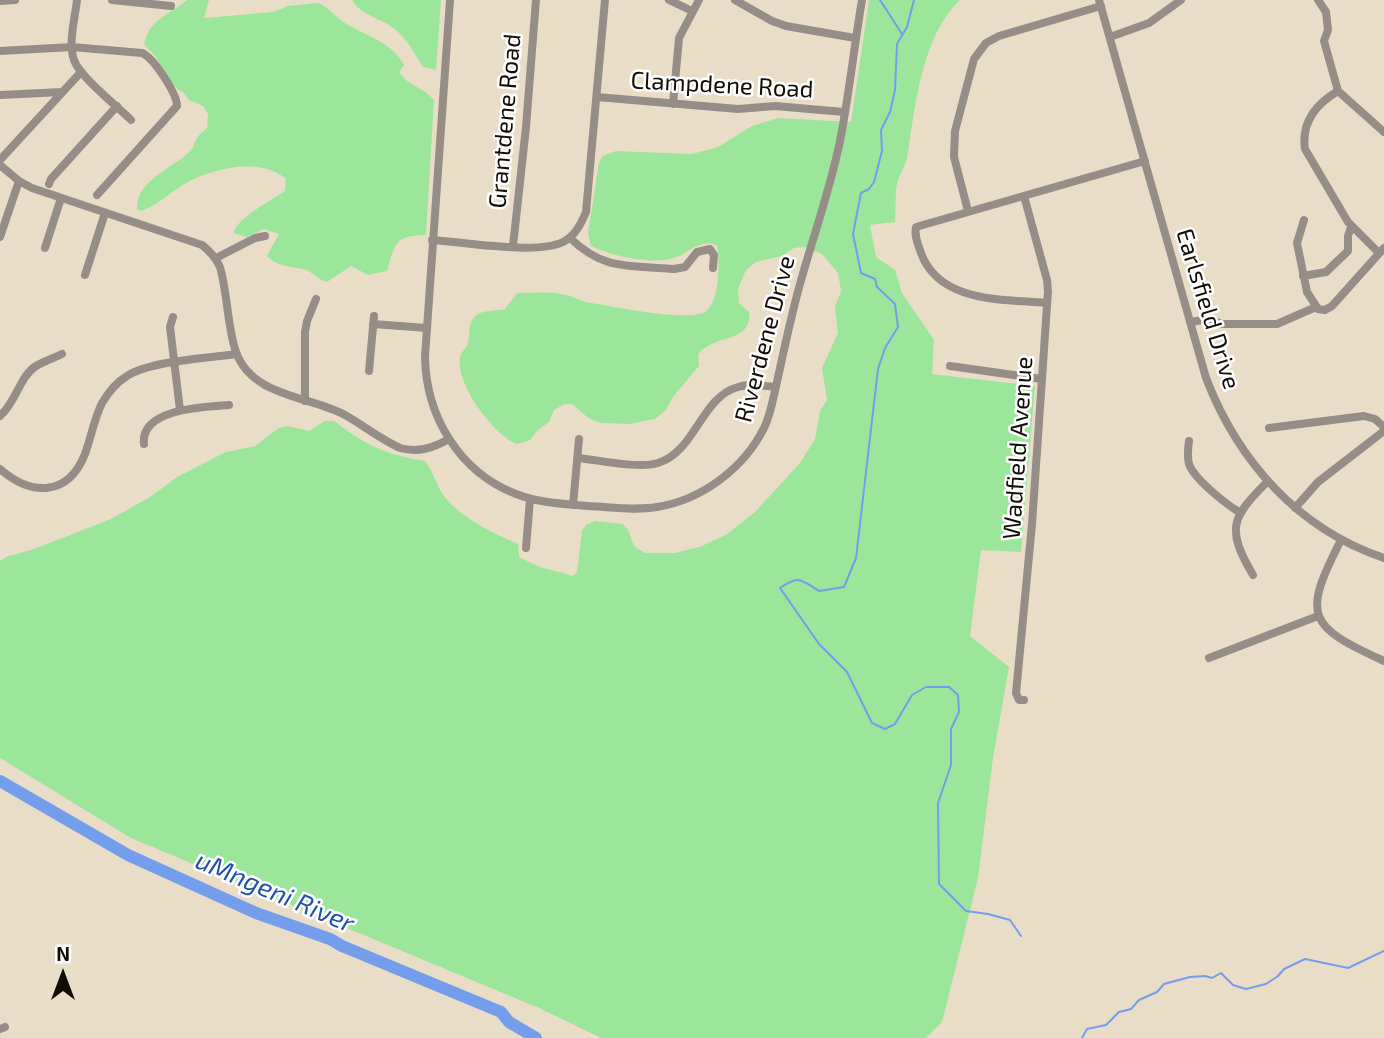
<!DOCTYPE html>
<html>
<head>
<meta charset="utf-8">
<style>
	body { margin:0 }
	#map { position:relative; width:1384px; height:1038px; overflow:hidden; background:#eaddc8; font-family:"Exo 2",sans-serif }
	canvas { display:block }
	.north { position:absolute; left:28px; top:940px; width:70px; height:70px; -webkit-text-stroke:5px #fff; paint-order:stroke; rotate:0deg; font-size:19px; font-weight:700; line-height:28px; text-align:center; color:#110d06 }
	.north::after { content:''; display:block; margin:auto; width:24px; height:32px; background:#110d06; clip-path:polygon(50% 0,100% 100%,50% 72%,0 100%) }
</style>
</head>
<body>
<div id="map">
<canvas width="1384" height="1038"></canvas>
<div class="north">N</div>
</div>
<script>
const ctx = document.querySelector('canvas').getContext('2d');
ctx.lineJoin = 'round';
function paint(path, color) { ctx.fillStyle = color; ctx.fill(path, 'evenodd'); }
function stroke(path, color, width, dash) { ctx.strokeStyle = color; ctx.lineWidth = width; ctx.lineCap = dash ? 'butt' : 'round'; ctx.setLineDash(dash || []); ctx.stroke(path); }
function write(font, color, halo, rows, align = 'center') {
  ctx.font = font + ' "Exo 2",sans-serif'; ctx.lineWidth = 5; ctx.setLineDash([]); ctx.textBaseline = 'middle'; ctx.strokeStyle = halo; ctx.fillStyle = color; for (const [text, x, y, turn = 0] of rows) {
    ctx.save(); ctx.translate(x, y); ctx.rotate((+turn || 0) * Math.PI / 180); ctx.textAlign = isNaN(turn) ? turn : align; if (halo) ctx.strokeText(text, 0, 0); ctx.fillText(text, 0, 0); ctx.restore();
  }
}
paint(new Path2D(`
	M 187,0 L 209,0 L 204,18 L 273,12 L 288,6 L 318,3 C 328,7 336,17 345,23 C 367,37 391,41 404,65 L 399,72 C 410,88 421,85 434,100 L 426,235 C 394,236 396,242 387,271 L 368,275 L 351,266 L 327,282 C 319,280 313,273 306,270 C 291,265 280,269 267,256 L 279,234 L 264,229 L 247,237 L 234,233 C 235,219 272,200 285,191 L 286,179 C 260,157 215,168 188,182 C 171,191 159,205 141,211 L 137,209 C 136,179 175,168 191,150 C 195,146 193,145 196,140 C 198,135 203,132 207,128 L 208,114 L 203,106 L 189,100 L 184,93 L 178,90 L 169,80 L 155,56 L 144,44 C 151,17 168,16 187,0 Z
	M 352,0 L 441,0 L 436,70 L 423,67 C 415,54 408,41 397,31 C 383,18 362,17 352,0 Z
	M 869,0 L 960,0 C 921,37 915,108 907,158 C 905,167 899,175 897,184 C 895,195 896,210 895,222 L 870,225 L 876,257 L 895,270 L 902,293 L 934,340 L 932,374 L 1035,386 L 1021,552 L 981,550 L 970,636 L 1009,667 L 993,758 L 978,878 L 942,1022 L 926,1038 L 601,1038 L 539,1008 L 131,838 L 0,758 L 0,561 L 6,557 L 34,549 L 111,519 L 150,497 L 177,477 L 226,452 L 255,446 L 279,428 L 288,426 L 309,431 L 325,421 L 334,421 C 367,446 384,454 425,461 C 434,472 436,485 444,496 C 461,518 493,533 518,544 L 519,557 L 540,567 L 573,576 L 577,572 L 582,531 L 586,525 L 595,521 L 623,524 L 628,530 L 634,546 L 645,553 L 675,553 L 702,546 L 727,534 L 755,512 L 800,463 L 815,439 L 820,411 L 827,400 L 822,368 L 838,333 L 835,307 L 841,291 L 838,273 L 822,254 L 804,247 L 794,248 L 782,256 L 756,262 L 746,270 L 738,289 L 739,303 L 749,312 C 753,344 711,334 698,355 L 699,366 L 672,398 L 666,410 L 655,419 L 629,424 L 601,423 L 588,418 L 572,404 L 565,404 L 554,410 L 549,422 L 538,430 L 530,440 L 517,444 C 493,435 455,383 460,357 C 461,352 466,349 468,343 C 470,333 468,320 478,314 C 485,310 497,311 505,309 L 517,293 C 533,293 550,291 566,295 C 573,296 579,300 586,302 C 610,306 685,322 705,312 C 720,303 720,260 717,245 C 699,240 692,250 677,257 C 655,266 611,256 591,246 L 588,233 L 599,162 L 603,156 L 616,151 L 692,154 L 718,147 L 752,126 L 778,118 L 851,122 Z`), '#9ce69b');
stroke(new Path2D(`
	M 880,0 L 902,34
	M 914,0 L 907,27 L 897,44 L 895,90 L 890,112 L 881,130 L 882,151 L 874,182 L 869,189 L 861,193 L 853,234 L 861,273 L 875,279 L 877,287 L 895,304 L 898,327 L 885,348 L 878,369 L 856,558 L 844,587 L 819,591 C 800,579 799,575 780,588 L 819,644 L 847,672 L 872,723 L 885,729 L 895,724 L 912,695 L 926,687 L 949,687 L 958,695 L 959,712 L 951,729 L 951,765 L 938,803 L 939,884 L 966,911 L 988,914 L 1010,920 L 1021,936
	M 1082,1038 L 1087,1029 L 1106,1025 L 1119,1012 L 1131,1009 L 1139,1000 L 1157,992 L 1164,984 L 1190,977 L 1205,976 L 1212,978 L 1221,973 L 1233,985 L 1246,989 L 1266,984 L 1278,976 L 1284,969 L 1305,959 L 1348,968 L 1384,951`), '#749eec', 2);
stroke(new Path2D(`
	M 0,781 L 128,855 L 256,913 L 330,939 L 342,946 L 501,1012 L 509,1022 L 536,1038`), '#749eec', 12);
stroke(new Path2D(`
	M 77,0 C 75,18 68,43 74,60 C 79,76 118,107 131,120
	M 112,0 L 171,6
	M 450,0 L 425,357 C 426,416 459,472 516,494 C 539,503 564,504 588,506 C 611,507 635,511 657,507 C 702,500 744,468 764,428 C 771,414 773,398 777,382 C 784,350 791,316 800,284 C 813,237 830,190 840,141 C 849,95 854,47 862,0
	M 669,0 L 692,11
	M 735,0 L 772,21 L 786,26 L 855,38
	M 1099,0 L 1206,378 C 1238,461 1298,529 1384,558
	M 1318,0 L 1326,12 L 1328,30 L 1324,41 L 1338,91 L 1384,132
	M 0,1 L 15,0
	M 1110,37 L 1149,23 L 1181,0
	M 0,51 L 72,47 L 142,53 C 154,58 177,94 177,106 L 97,195
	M 1338,91 C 1316,104 1301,122 1305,149 L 1348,222 L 1379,253
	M 0,95 L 62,92
	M 597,97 L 738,109 L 775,106 L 844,112
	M 673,104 L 679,38 L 699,0
	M 0,160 L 81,72
	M 0,165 L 19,181 L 32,188 L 202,245 C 211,252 216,258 220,267 C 228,295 227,326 236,352 C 252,397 310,396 345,415 C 363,425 380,439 400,448 C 418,453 433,448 449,439
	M 49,184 L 51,179 L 117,106
	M 968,211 L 954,157 L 955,131 L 974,59 L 986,43 L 999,36 L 1101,6
	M 1304,220 L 1297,243 L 1307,292 L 1318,309 L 1325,310 L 1332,306 L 1384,248
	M 0,237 L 19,181
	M 570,238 C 604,271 629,265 674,269 L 685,267 L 697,252 L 710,249 L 714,255 L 713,268
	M 432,240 C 464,242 536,255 563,242 C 575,236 581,224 586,212 L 605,0
	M 513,246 L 526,127 L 536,0
	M 45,248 L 61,198
	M 216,258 L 255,238 L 265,236
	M 85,275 L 105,213
	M 1303,276 L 1326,272 L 1348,251 L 1348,236 L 1351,227
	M 1046,303 C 1003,299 939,303 921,253 C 918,244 914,236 916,227 L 1145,161
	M 173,317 L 170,327 L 180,410
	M 1190,322 L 1210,319 L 1221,324 L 1277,324 L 1316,307
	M 373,324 L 427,328
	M 950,366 L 1042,379
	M 369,371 L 374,316
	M 305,401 L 305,332 L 307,321 L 316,299
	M 0,416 C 16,402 20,376 36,366 C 44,361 54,358 62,354
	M 1269,428 L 1364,416 L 1375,419 L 1384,427
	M 1189,441 C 1188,448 1187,456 1189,464 C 1194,479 1226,504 1239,512
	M 144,444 C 140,408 206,407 229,405
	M 578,458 C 599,460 638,469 658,463 C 696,451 701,397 738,387 C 750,383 763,386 776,387
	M 0,469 C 31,496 68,497 85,454 C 91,438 94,419 102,403 C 108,393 117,382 127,376 C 150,361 208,358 237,354
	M 573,505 L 579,439
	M 1295,508 L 1318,482 L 1384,431
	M 1341,540 C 1302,616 1307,626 1384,661
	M 526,548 L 530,499
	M 1253,575 C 1226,529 1231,518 1267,482
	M 1209,658 L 1318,616
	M 1024,700 L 1019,700 L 1016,693 L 1032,524 L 1048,291 L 1047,280 L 1024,196
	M 0,1029 L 5,1027`), '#968d87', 8);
write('24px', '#110d06', '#fff', [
	["Clampdene Road",722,85,3],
	["Grantdene Road",505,121,-85],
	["Earlsfield Drive",1208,309,73],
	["Riverdene Drive",765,339,-75],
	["Wadfield Avenue",1018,448,-86]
]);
write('italic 26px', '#2250ab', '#fff', [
	["uMngeni River",275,892,23]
]);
</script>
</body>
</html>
